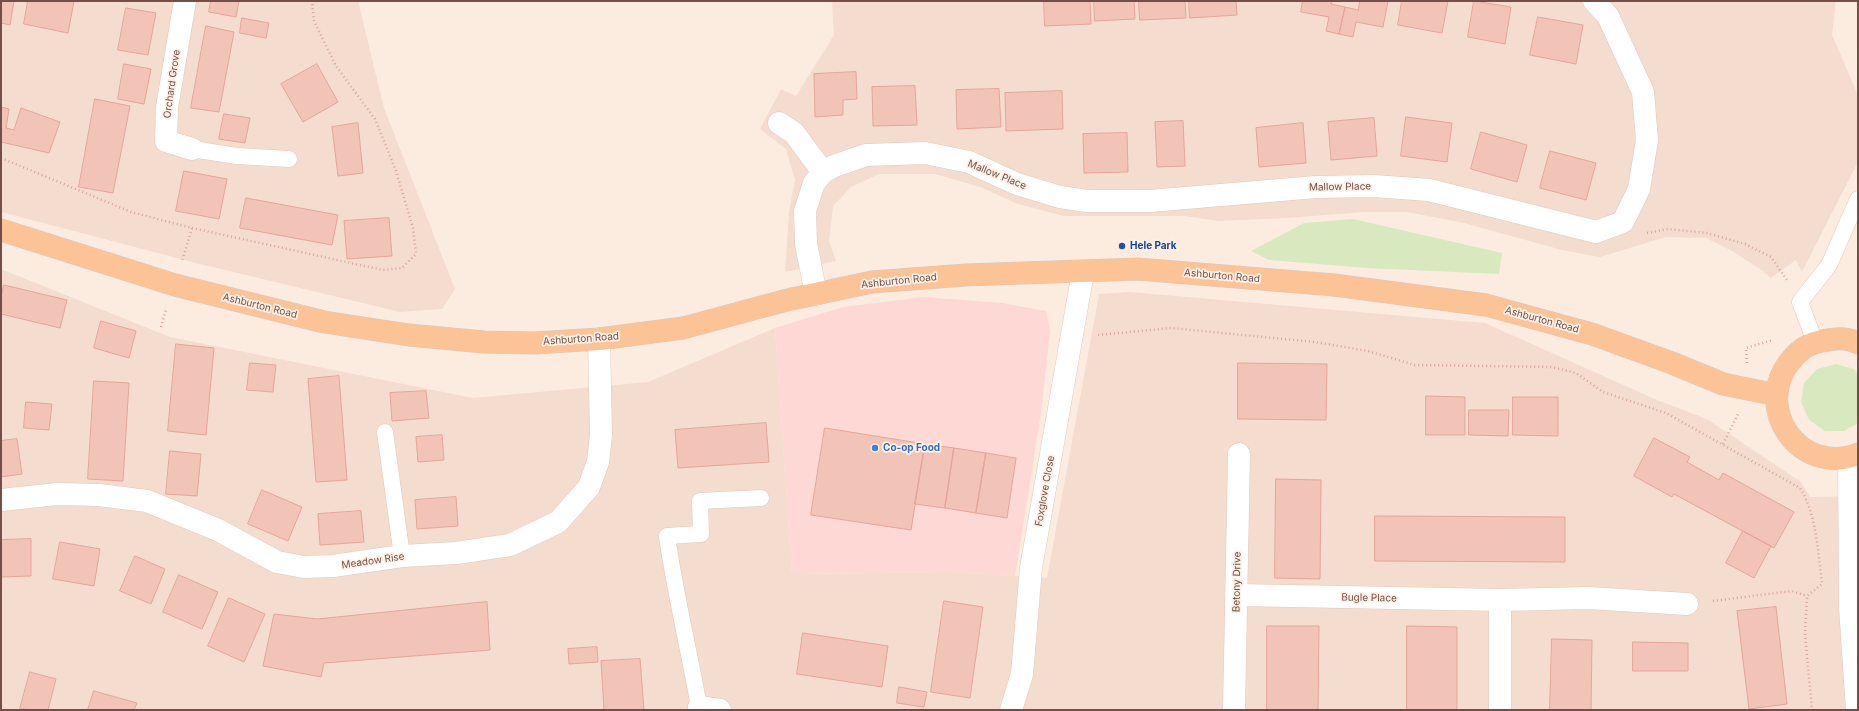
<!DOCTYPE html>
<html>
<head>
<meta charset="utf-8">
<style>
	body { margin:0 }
	#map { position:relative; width:1859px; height:711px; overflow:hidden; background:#fcece0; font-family:Inter,sans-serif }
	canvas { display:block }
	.frame { position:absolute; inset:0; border:2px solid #734f47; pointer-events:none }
</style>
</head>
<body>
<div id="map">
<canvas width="1859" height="711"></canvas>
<div class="frame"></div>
</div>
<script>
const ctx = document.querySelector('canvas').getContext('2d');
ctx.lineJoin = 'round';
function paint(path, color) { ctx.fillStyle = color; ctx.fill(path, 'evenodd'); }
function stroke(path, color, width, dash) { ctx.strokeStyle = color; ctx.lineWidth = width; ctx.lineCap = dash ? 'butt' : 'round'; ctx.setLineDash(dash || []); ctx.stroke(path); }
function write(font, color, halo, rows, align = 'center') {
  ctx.font = font + ' Inter,sans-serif'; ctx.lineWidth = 3.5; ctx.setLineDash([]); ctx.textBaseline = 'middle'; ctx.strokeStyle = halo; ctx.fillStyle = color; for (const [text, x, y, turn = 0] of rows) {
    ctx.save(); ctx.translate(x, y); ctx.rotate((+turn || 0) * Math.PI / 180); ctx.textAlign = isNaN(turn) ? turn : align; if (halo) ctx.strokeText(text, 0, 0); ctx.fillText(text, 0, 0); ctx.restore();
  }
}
paint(new Path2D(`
	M 1,1 L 358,1 L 384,108 L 455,289 L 442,309 L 400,312 L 196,263 L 1,212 Z
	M 832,1 L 1836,1 L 1832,35 L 1858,95 L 1858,162 L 1802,272 L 1796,260 L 1771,278 L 1763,271 L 1732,251 L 1706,238 L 1666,237 L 1600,257 L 1562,250 L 1464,223 L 1407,212 L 1364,212 L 1288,218 L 1218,221 L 1185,216 L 1064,216 L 1018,204 L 980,187 L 935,174 L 879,174 L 851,187 L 833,206 L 829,241 L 836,261 L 785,272 L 789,212 L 795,180 L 786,149 L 760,129 L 781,89 L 796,96 L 834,35 Z
	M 1,269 L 170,337 L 473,398 L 648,382 L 775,328 L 792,574 L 953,572 L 1047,578 L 1099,294 L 1130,292 L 1485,323 L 1657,400 L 1707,419 L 1801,482 L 1810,497 L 1858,496 L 1858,710 L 1,710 Z`), '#f4dccf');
paint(new Path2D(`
	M 923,297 L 1002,303 L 1046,311 L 1050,331 L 1041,413 L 1015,576 L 953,572 L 792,574 L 775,328 L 843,307 Z`), '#fdd8d4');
paint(new Path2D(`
	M 1353,219 L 1502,253 L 1499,274 L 1367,268 L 1269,260 L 1251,251 L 1304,223 Z
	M 1836,364 L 1854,369 L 1858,374 L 1858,423 L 1844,431 L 1825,431 L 1809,420 L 1801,402 L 1804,383 L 1817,369 Z`), '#d8e9bf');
const building = new Path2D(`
	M 1,1 L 14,1 L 10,25 L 1,23 Z
	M 28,1 L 74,1 L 68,33 L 24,24 Z
	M 211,1 L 239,1 L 236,17 L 209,12 Z
	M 1044,1 L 1090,1 L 1091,24 L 1045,26 Z
	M 1094,1 L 1134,1 L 1135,19 L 1095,21 Z
	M 1139,1 L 1185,1 L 1186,18 L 1140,20 Z
	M 1189,1 L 1236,1 L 1237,15 L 1190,18 Z
	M 1303,1 L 1332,1 L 1331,4 L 1345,7 L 1339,34 L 1326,31 L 1329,17 L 1301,12 Z
	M 1360,1 L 1388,1 L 1383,27 L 1356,22 L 1353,37 L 1339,34 L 1345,7 L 1358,10 Z
	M 1402,1 L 1448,1 L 1442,33 L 1398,25 Z
	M 1474,1 L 1511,7 L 1505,44 L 1468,37 Z
	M 126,8 L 156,13 L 148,55 L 118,50 Z
	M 1538,17 L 1583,25 L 1576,64 L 1530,55 Z
	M 242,18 L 269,23 L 266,38 L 240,33 Z
	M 206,26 L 234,32 L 219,112 L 191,108 Z
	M 124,64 L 151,69 L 144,104 L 118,99 Z
	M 317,64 L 338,102 L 303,122 L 281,84 Z
	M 856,72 L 857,99 L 843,100 L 843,115 L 815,117 L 814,74 Z
	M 915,86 L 917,125 L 873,126 L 872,87 Z
	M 999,89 L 1001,127 L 957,129 L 956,90 Z
	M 1062,91 L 1063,129 L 1006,131 L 1005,93 Z
	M 95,99 L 130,106 L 113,193 L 79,187 Z
	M 1,107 L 9,109 L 6,128 L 14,130 L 21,108 L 60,122 L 49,153 L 1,142 Z
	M 224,114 L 250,118 L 245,143 L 219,139 Z
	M 1406,117 L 1452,123 L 1447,162 L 1401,156 Z
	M 1374,118 L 1377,156 L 1331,160 L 1328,122 Z
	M 1183,121 L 1185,166 L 1157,167 L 1155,122 Z
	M 358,123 L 363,173 L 338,176 L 332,127 Z
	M 1303,123 L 1306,163 L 1259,167 L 1256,128 Z
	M 1481,132 L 1527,145 L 1517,182 L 1471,169 Z
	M 1127,133 L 1128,172 L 1084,173 L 1083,134 Z
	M 1550,151 L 1596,163 L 1586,200 L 1540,188 Z
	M 184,171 L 227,179 L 219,219 L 176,211 Z
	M 246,198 L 338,215 L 332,245 L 240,228 Z
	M 389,218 L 392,256 L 347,259 L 344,221 Z
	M 4,285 L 67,300 L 60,328 L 1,314 L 1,298 Z
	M 101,321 L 136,331 L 129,358 L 94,348 Z
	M 176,344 L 214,348 L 206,435 L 168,431 Z
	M 250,363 L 276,365 L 273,392 L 247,390 Z
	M 1238,363 L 1327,364 L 1326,420 L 1238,419 Z
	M 339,376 L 347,480 L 316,482 L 308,379 Z
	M 94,381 L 129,383 L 123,481 L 88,479 Z
	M 426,391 L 429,418 L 392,421 L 390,393 Z
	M 1426,396 L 1465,397 L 1465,435 L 1426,435 Z
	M 1513,397 L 1558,397 L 1558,436 L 1513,435 Z
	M 26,402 L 52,404 L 49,430 L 24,428 Z
	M 1469,410 L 1509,410 L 1508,436 L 1469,435 Z
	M 766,423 L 769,462 L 678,468 L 675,430 Z
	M 825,428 L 925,444 L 911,530 L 811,515 Z
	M 442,435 L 444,460 L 418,462 L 416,437 Z
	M 1654,438 L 1690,457 L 1687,462 L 1719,480 L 1723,473 L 1794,512 L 1774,548 L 1674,494 L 1672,497 L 1634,476 Z
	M 17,439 L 22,474 L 1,477 L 1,441 Z
	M 925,444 L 954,448 L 945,508 L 915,504 Z
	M 954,448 L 986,453 L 976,513 L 945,508 Z
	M 170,451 L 201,454 L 197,496 L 166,494 Z
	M 986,453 L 1016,458 L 1007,518 L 976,513 Z
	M 1276,479 L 1321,480 L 1320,579 L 1275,578 Z
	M 262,490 L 302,507 L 288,541 L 248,524 Z
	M 456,497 L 458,526 L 417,529 L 415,500 Z
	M 361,511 L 364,542 L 320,545 L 318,514 Z
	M 1375,516 L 1565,517 L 1565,562 L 1375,561 Z
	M 1743,531 L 1771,546 L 1754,578 L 1726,563 Z
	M 31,539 L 31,576 L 1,577 L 1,540 Z
	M 60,542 L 100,549 L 94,586 L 53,579 Z
	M 135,556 L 165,569 L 151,604 L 120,591 Z
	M 179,575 L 218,592 L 202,629 L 163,612 Z
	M 229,598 L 265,614 L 244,662 L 208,646 Z
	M 944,601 L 983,607 L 970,698 L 931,692 Z
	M 487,602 L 490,650 L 324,663 L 321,677 L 263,666 L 274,614 L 317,619 Z
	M 1776,607 L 1787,704 L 1749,709 L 1737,611 Z
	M 1267,626 L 1319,626 L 1318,710 L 1267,710 Z
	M 1407,626 L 1457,627 L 1457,710 L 1407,710 Z
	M 803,633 L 888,646 L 882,687 L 797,674 Z
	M 1552,639 L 1592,640 L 1591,710 L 1550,710 Z
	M 1633,642 L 1688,643 L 1688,671 L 1633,671 Z
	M 597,647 L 598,662 L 569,664 L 568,649 Z
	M 640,659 L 644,710 L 604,710 L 601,661 Z
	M 30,672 L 56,679 L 48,710 L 20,709 Z
	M 899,687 L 927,692 L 924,707 L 897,703 Z
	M 94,691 L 137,703 L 134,710 L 88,710 Z`);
paint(building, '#f2c4b8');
stroke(building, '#e5a698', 1);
const service = new Path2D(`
	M 192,149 L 237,156 L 289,159
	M 1815,342 L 1800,302 L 1829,265 L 1858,199
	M 385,432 L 402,556
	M 699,707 C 689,650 675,593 667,536 L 701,534 L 700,501 L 761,498`);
const minor = new Path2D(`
	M 185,1 L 167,107 L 166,141 L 192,149
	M 779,123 L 794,133 L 823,172
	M 816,294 L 806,244 L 805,211 L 814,183 L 823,172 L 834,166 L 866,155 L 925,153 L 969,162 L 1017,184 L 1060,197 L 1087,201 L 1150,201 L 1316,187 L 1374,186 L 1429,190 L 1596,232 L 1623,222 L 1639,189 L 1647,140 L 1643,92 L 1608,16 L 1594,1
	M 1849,458 L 1850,607 L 1857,710
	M 1,500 L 57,494 L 99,495 L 147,501 L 218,530 L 277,562 L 304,567 L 333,566 L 402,556 L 456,553 L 510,545 L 558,522 L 589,487 L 598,462 L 601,435 L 599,339
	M 1237,595 L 1500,600 L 1588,598 L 1687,604
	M 699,710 L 699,707 L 720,710
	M 1011,710 L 1022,674 L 1031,568 L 1083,272
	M 1234,710 L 1239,454
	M 1500,710 L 1500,600`);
const primary = new Path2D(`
	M 1,230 L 175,285 L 324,322 L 409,335 L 484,342 L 535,343 L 599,339 L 683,328 L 787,300 L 872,282 L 966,275 L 1138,269 L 1334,285 L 1486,305 L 1592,334 L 1672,363 L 1723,384 L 1777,395
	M 1858,343 C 1847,337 1834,338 1822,341 C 1810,343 1800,349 1792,359 C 1751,406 1799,477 1858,454`);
stroke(service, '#e2c9bf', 17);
stroke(minor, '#e2c9bf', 23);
stroke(primary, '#d5cac8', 23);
stroke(new Path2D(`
	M 1,158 L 131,212 L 192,228 L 182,261
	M 192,228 L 383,270 L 402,268 L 416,254 L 413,228 L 396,171 L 375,119 L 336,66 L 314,21 L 312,1
	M 1647,233 L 1668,229 L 1707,233 L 1745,244 L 1771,257 L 1787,280
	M 161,327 L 166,309
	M 1098,335 L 1171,328 L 1315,342 L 1368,351 L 1415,365 L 1552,367 L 1576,373 L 1603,392 L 1666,413 L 1800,488 C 1817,515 1818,553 1822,584 L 1807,596 L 1805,633 L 1812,710
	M 1747,363 L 1746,348 L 1773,340
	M 1723,444 L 1738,414
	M 1713,601 L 1792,591 L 1807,596`), '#d6a79b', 2.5, [1, 3]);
stroke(service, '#fff', 16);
stroke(minor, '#fff', 22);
stroke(primary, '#fcc397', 22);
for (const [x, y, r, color] of [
	[1122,246,4,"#1a4fb4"],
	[875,448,4,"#3f7fe0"]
]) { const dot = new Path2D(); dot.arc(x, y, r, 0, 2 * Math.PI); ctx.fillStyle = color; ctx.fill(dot); stroke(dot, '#fff1e7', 1.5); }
write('10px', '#734f47', '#fff1e7', [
	["Orchard Grove",172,84,-82],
	["Mallow Place",997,175,22],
	["Mallow Place",1340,187,-1],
	["Ashburton Road",1222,276,5],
	["Ashburton Road",899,281,-6],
	["Ashburton Road",260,306,14],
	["Ashburton Road",1542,320,15],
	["Ashburton Road",581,339,-4],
	["Foxglove Close",1045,491,-80],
	["Meadow Rise",373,561,-8],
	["Betony Drive",1237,582,-89],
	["Bugle Place",1369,598,1]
]);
write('bold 10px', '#164399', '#fff1e7', [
	["Hele Park",1130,246]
], 'left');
write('bold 10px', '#366cbe', '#fff1e7', [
	["Co-op Food",883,448]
], 'left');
</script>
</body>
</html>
